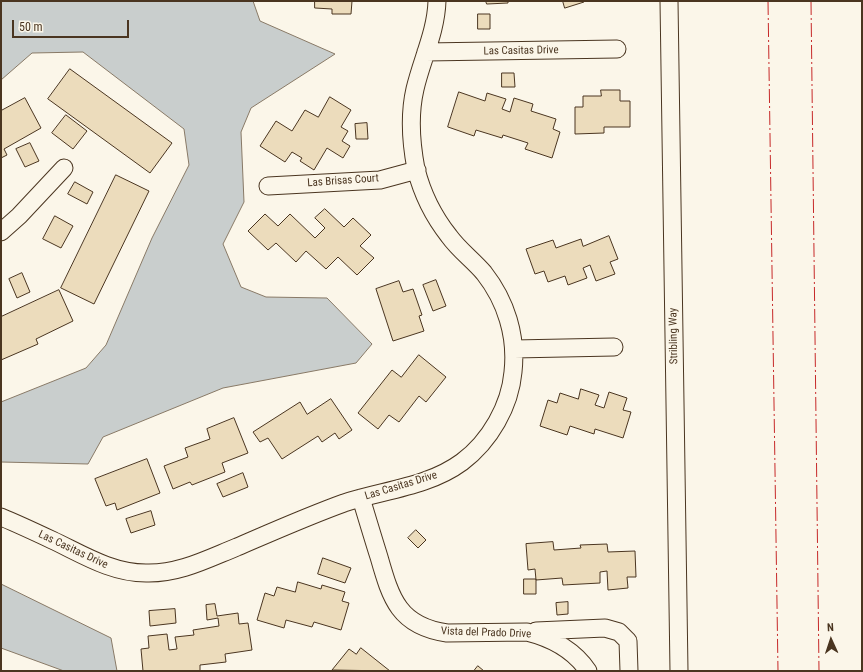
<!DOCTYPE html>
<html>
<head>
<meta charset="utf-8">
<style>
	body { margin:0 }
	#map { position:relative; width:863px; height:672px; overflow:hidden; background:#fbf6e9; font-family:"Roboto Condensed",sans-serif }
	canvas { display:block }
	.frame { position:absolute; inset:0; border:2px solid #4a3520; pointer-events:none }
	.north { position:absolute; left:811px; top:620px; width:40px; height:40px; -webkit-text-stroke:3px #fbf6e9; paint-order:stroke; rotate:357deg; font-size:11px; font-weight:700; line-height:16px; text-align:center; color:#4a3520 }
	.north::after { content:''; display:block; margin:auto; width:14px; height:18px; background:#4a3520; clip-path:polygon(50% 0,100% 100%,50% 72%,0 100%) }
	.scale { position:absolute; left:12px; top:20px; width:117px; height:18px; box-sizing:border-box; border:2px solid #4a3520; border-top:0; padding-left:5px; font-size:12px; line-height:14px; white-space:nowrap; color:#4a3520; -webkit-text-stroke:3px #fbf6e9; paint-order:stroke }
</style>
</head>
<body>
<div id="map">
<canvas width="863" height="672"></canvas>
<div class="frame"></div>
<div class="north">N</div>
<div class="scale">50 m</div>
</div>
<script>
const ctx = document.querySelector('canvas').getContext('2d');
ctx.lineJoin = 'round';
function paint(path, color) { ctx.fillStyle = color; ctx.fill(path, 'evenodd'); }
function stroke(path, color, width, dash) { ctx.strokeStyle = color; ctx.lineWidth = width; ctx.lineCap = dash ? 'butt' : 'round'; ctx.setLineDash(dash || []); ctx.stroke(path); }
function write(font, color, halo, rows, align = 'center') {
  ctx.font = font + ' "Roboto Condensed",sans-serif'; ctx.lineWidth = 3; ctx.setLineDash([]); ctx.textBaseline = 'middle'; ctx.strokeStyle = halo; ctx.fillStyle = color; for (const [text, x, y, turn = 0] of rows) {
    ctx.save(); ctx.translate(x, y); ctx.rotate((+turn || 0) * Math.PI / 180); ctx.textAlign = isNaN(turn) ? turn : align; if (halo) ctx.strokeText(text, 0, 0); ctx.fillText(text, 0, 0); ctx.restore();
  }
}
const water = new Path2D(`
	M 1,1 L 253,1 L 260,21 L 335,54 L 251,108 L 241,132 L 244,202 L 223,244 L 241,287 L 266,297 L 327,298 L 372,344 L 356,363 L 223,388 L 103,437 L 88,464 L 1,462 L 1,402 L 86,368 L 106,345 L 152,238 L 189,165 L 184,129 L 83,52 L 32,53 L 1,80 Z
	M 1,584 L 111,638 L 117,671 L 64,671 L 1,648 Z`);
paint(water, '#c9cecd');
stroke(water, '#887966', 1);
const building = new Path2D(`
	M 315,1 L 352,1 L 351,14 L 332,14 L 332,9 L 315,8 Z
	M 486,1 L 508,1 L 508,3 L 487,4 Z
	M 563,1 L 583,1 L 584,2 L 565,8 Z
	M 478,14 L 490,14 L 490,29 L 478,29 Z
	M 70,69 L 172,143 L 150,173 L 48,99 Z
	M 502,73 L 514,73 L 515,87 L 502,87 Z
	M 601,90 L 620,90 L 620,101 L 630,101 L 630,127 L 604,127 L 604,133 L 575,134 L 575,107 L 583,107 L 583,96 L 601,96 Z
	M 459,92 L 485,101 L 487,93 L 506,99 L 502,109 L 510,112 L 514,98 L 533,104 L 531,111 L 556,119 L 553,129 L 560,132 L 552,158 L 525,149 L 528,143 L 503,135 L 502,138 L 476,130 L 474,136 L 448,127 Z
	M 330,97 L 351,110 L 341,127 L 348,131 L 342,141 L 350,146 L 343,158 L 327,148 L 314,170 L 300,161 L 302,158 L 292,152 L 285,162 L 260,146 L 276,121 L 292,131 L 305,110 L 318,117 Z
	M 25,98 L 41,128 L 4,149 L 7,155 L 1,158 L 1,111 Z
	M 66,115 L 87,131 L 73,149 L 52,133 Z
	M 367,123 L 368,139 L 356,139 L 355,124 Z
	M 30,143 L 39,161 L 25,167 L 16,149 Z
	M 116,175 L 149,191 L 94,304 L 61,288 Z
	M 75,182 L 93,192 L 87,204 L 68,194 Z
	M 325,209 L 344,227 L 353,218 L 371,235 L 360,246 L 374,258 L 357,275 L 338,257 L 326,269 L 306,251 L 296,262 L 276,243 L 268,250 L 248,231 L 265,214 L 278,226 L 290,214 L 315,238 L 325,228 L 315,218 Z
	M 55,216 L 73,226 L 61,248 L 43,239 Z
	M 609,236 L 618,259 L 610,262 L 615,274 L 596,281 L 590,265 L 583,268 L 587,278 L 568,285 L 565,276 L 548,282 L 544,271 L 535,274 L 526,249 L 553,240 L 556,248 L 581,239 L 583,246 Z
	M 22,273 L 30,292 L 17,298 L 9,279 Z
	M 436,280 L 446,306 L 433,311 L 423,285 Z
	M 399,281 L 403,292 L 413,289 L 422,315 L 419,316 L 424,331 L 393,341 L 376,289 Z
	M 59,290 L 73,321 L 36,339 L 38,344 L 1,360 L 1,317 Z
	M 419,355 L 446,377 L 426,402 L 419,396 L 399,422 L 389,415 L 378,429 L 358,413 L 392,370 L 401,377 Z
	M 581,389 L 599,395 L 595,405 L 604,408 L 609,392 L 627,398 L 623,410 L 631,412 L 623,438 L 595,429 L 594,434 L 570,426 L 567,435 L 540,426 L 548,400 L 557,403 L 560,393 L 578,399 Z
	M 331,399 L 352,430 L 339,439 L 335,433 L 322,442 L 318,436 L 282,459 L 268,438 L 260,442 L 253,432 L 300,402 L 307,414 Z
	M 234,418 L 248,453 L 222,463 L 225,472 L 192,485 L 190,482 L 173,489 L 164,466 L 188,457 L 185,448 L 210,439 L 207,429 Z
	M 147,459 L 160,493 L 117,510 L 115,503 L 106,506 L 95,479 Z
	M 243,473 L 248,487 L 223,497 L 217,484 Z
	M 151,511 L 155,525 L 131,533 L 126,519 Z
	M 416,530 L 426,540 L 418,548 L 408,538 Z
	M 553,542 L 554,550 L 581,548 L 580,545 L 607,544 L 608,552 L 635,551 L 636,577 L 627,577 L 628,588 L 608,590 L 607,571 L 600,572 L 600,583 L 563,585 L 562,578 L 536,580 L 535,569 L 528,570 L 526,544 Z
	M 323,558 L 351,568 L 345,583 L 318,574 Z
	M 524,579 L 536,579 L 536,594 L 524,594 Z
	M 298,582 L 321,589 L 322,585 L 345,592 L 342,601 L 349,603 L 341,630 L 314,622 L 312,627 L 286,620 L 284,628 L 257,620 L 265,593 L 274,596 L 277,587 L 295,592 Z
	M 568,602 L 568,614 L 557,615 L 556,603 Z
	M 215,604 L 217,616 L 238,613 L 239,624 L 248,623 L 252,650 L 225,654 L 226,662 L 200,665 L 200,671 L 143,671 L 141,649 L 149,648 L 148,636 L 167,634 L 169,650 L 177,649 L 175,637 L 194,635 L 193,630 L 219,626 L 218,618 L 207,620 L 206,605 Z
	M 175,609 L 176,623 L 150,626 L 149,611 Z
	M 361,648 L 390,671 L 332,670 L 349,649 L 356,654 Z
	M 478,666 L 484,671 L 474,671 Z`);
paint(building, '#ecdcbc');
stroke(building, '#4a3520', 1);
const minor = new Path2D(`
	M 669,1 L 679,671
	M 426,52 L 617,49
	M 268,186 L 380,180 L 417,170
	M 1,232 L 19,216 L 64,168
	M 514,349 L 614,347
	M 361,498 C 367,518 373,538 379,557 C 391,599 399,626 447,633 L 527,632 C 551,638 574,650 588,671
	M 1,517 C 18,524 35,532 52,540 C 82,554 111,573 146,573 C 179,574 207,559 237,547 C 272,532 308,516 344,503 C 384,490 428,487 462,462 C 490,441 510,406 513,372 C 517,336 506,301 484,273 C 473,260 459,250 449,236 C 434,217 422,193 416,169 C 411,143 409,115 415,89 C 422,59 436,32 437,1
	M 536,631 L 605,628 L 619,632 L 628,641 L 629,671`);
stroke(minor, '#4a3520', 19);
stroke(minor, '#fbf6e9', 17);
stroke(new Path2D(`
	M 768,1 L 778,671
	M 811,1 L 819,671`), '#c62828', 1, [14, 3, 2, 3]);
write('11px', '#4a3520', '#fbf6e9', [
	["Las Casitas Drive",521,51,-1],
	["Las Brisas Court",343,181,-4],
	["Stribling Way",674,336,-91],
	["Las Casitas Drive",401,486,-17],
	["Las Casitas Drive",73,550,25],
	["Vista del Prado Drive",486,633,2]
]);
</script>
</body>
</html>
